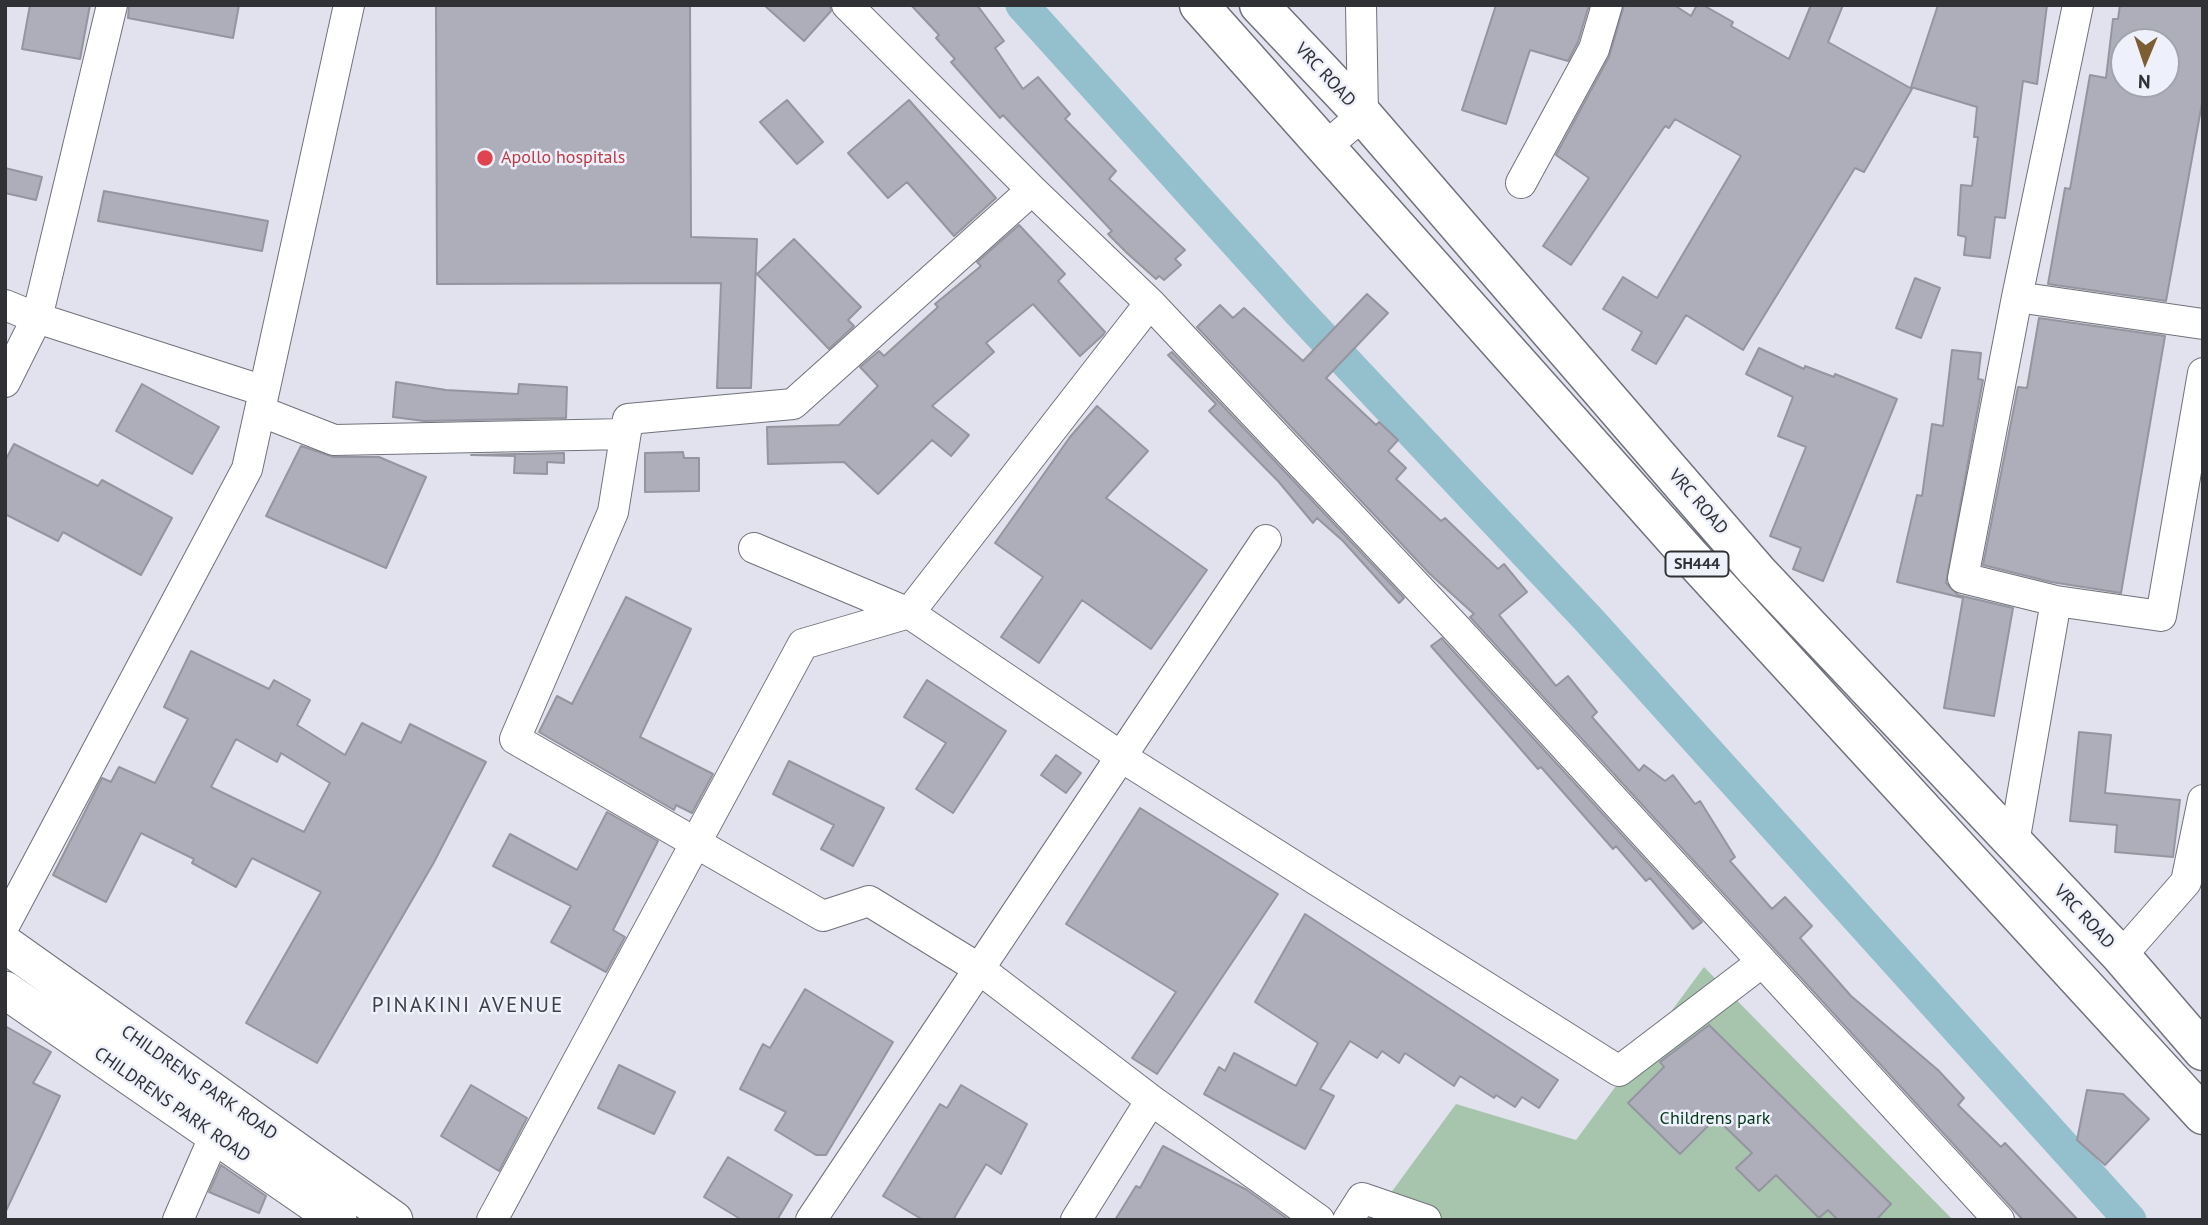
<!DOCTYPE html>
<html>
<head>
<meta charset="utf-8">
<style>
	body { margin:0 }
	#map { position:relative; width:2208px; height:1225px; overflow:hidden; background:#e1e2ed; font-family:"PT Sans",sans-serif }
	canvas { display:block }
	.frame { position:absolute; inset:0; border:7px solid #303135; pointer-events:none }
	.north { position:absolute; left:2110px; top:28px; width:70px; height:70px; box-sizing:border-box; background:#eef0fb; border:2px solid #a2a4ac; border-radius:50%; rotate:182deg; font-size:19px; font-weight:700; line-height:28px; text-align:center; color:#303135 }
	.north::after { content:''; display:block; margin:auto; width:24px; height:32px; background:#7c5e32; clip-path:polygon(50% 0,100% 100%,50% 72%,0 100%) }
</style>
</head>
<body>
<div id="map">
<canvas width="2208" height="1225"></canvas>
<div class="frame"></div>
<div class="north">N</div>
</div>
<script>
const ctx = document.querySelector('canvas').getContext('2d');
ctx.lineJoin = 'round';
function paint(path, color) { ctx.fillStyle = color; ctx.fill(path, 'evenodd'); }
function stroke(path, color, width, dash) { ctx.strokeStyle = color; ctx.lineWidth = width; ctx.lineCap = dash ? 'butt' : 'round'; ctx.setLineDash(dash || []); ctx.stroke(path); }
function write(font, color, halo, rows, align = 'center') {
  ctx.font = font + ' "PT Sans",sans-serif'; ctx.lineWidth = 5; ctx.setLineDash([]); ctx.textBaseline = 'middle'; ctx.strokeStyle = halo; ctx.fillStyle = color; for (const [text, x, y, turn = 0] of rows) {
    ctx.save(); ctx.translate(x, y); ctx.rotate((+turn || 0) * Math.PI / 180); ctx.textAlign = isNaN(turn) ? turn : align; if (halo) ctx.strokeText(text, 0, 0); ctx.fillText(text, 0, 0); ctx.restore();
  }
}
paint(new Path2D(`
	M 1704,967 L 1953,1220 L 1371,1220 L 1456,1104 L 1576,1140 Z`), '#a7c5ad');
stroke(new Path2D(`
	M 1022,5 L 1299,312 L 1589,620 L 2130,1220`), '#94bfcc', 33);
const building = new Path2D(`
	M 30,5 L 90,5 L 80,59 L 22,49 Z
	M 129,5 L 239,5 L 233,38 L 128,18 Z
	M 436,5 L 690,5 L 691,237 L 757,239 L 751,388 L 717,388 L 721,283 L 437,284 Z
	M 764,5 L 830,5 L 831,11 L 804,41 Z
	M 911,5 L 977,5 L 1004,41 L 995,48 L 1023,89 L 1038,77 L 1070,114 L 1065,119 L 1116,171 L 1109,179 L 1185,250 L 1175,259 L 1181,265 L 1164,280 L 1159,276 L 1156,279 L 1127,253 L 1108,234 L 1112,231 L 1003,115 L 1000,118 L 951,62 L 955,59 L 936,38 L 939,35 Z
	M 1496,5 L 1589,5 L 1578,42 L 1568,61 L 1530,50 L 1506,124 L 1462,110 Z
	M 1624,5 L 1674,5 L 1691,16 L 1697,5 L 1703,5 L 1733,22 L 1731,26 L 1789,59 L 1811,5 L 1843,5 L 1828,42 L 1912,89 L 1864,172 L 1855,168 L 1743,350 L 1686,315 L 1656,364 L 1632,350 L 1642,332 L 1603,309 L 1623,277 L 1657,298 L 1741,156 L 1675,119 L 1669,128 L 1665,126 L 1571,265 L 1543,246 L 1589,178 L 1556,155 L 1609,57 Z
	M 1938,5 L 2047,5 L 2037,84 L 2023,81 L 2005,218 L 1995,217 L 1990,258 L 1964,255 L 1966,237 L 1958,235 L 1961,185 L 1972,186 L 1978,137 L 1974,137 L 1977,107 L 1911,87 Z
	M 2120,5 L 2203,5 L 2203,98 L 2166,301 L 2048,284 L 2065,188 L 2070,189 L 2090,75 L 2106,78 L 2113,19 L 2118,19 ZM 2124,42 L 2166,42 L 2166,84 L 2124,84 Z
	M 787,100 L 823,142 L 797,164 L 760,122 Z
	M 909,100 L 996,198 L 954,236 L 907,182 L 888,198 L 848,153 Z
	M 5,168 L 42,177 L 36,200 L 5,193 Z
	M 104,191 L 268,221 L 262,251 L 98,221 Z
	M 1019,225 L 1065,274 L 1058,281 L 1105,332 L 1103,335 L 1080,356 L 1033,304 L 986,343 L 994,352 L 932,406 L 969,435 L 951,456 L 932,440 L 878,494 L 844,462 L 768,464 L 767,427 L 839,425 L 878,386 L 860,367 L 879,351 L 884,356 L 938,307 L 935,304 L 981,266 L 977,262 Z
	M 794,239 L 861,307 L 848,320 L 854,326 L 829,349 L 757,274 Z
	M 1915,278 L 1940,288 L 1921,338 L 1896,328 Z
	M 1367,294 L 1388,313 L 1326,378 L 1376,425 L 1379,422 L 1398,440 L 1388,451 L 1406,468 L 1396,479 L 1441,521 L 1445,518 L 1498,569 L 1504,564 L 1527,592 L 1499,615 L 1556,686 L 1568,676 L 1597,712 L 1592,717 L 1639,771 L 1644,765 L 1665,781 L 1673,775 L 1695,804 L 1700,801 L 1735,857 L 1730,861 L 1772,909 L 1785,897 L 1812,926 L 1800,938 L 1851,996 L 1938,1070 L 1964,1098 L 1958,1105 L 2001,1147 L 2005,1143 L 2078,1220 L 2023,1220 L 1470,617 L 1474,614 L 1430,574 L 1197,327 L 1220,305 L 1233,318 L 1244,308 L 1303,361 Z
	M 2039,318 L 2165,336 L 2121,593 L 2051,582 L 1983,565 L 2018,387 L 2027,388 Z
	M 1759,348 L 1804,369 L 1805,366 L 1834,377 L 1835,374 L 1897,399 L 1823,581 L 1793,569 L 1801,548 L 1770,536 L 1806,447 L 1778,436 L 1793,397 L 1746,374 Z
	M 1952,350 L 1981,353 L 1978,379 L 1983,380 L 1946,583 L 1958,595 L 2013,608 L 1994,716 L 1944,708 L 1963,598 L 1897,582 L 1917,495 L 1922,496 L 1932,424 L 1943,426 Z
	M 1172,352 L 1404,598 L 1399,603 L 1343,541 L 1317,518 L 1313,523 L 1278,481 L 1209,411 L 1216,404 L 1168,355 Z
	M 396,382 L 446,390 L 518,394 L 519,384 L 567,387 L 566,418 L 424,421 L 393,417 Z
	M 142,384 L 219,427 L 192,474 L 116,431 Z
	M 1097,406 L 1148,451 L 1106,498 L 1207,570 L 1151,649 L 1082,600 L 1039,663 L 1001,637 L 1043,577 L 995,543 L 1070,437 Z
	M 14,444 L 98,486 L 102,480 L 172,518 L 141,575 L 63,532 L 58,541 L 5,514 L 5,461 Z
	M 301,446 L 334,457 L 379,457 L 426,477 L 386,568 L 266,516 Z
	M 683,452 L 684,458 L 699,458 L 699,491 L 645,492 L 645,453 Z
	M 564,453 L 564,463 L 547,462 L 547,474 L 514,473 L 515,456 L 471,455 Z
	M 626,597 L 691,629 L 640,737 L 713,774 L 692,813 L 676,805 L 674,810 L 539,732 L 557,696 L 572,704 Z
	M 1442,638 L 1445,642 L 1702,922 L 1693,929 L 1650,878 L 1646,881 L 1616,846 L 1613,849 L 1541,767 L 1538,769 L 1431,646 Z
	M 191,651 L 269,689 L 274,680 L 310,700 L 297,725 L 345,755 L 362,723 L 401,743 L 410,724 L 486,762 L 433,864 L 317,1063 L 246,1023 L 321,892 L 252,858 L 236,887 L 192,863 L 194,859 L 141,833 L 106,902 L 53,875 L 102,778 L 111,782 L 119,767 L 155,783 L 188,719 L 164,707 ZM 236,739 L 277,762 L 281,753 L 330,783 L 304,832 L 211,787 Z
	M 927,680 L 1006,731 L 953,813 L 916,789 L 946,743 L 904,717 Z
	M 2079,732 L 2111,735 L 2105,793 L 2180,800 L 2173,857 L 2115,852 L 2117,825 L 2070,821 Z
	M 1056,755 L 1081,773 L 1066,793 L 1041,775 Z
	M 789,761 L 884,808 L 853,866 L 821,849 L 834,825 L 773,794 Z
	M 1140,808 L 1278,894 L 1157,1074 L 1132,1058 L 1176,992 L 1066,924 Z
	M 607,812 L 658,841 L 613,930 L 625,937 L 606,972 L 551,942 L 571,906 L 493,866 L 510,834 L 577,870 Z
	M 1305,914 L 1558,1080 L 1539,1108 L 1522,1097 L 1515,1107 L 1496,1095 L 1494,1098 L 1460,1076 L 1454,1086 L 1405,1053 L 1399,1063 L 1382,1051 L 1377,1058 L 1350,1041 L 1320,1089 L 1334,1096 L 1305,1149 L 1204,1094 L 1219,1067 L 1225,1071 L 1234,1053 L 1296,1086 L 1318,1043 L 1255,1002 Z
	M 805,989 L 893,1042 L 826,1155 L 816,1155 L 775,1130 L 786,1112 L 740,1089 L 763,1044 L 770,1048 Z
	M 1709,1025 L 1891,1204 L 1876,1220 L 1838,1220 L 1828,1210 L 1819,1218 L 1776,1175 L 1759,1191 L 1736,1168 L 1752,1153 L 1716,1118 L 1680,1154 L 1628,1103 L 1664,1067 L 1660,1062 Z
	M 5,1026 L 51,1052 L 33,1083 L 60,1096 L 5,1213 Z
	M 619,1065 L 675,1092 L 654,1134 L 598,1108 Z
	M 471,1085 L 527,1118 L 499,1171 L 441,1136 Z
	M 961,1085 L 1027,1124 L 1001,1174 L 986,1164 L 953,1220 L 923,1220 L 883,1196 L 940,1104 L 947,1108 Z
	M 2087,1090 L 2123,1094 L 2149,1119 L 2105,1165 L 2077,1140 Z
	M 1163,1146 L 1247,1190 L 1289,1220 L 1115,1220 L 1136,1186 L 1140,1188 Z
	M 728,1157 L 792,1195 L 777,1220 L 742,1220 L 704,1197 Z
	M 221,1165 L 266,1196 L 259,1213 L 209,1192 Z`);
paint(building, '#adaeb9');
stroke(building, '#94959f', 2);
const minor = new Path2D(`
	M 847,5 L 1032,190 L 1150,303 L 1458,630 L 1999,1220
	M 2078,5 L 2017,297 L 2203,324
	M 1324,148 L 1363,115 L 1361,5
	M 1521,183 L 1594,49 L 1607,5
	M 1032,190 L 793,404 L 628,419 L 613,512 L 515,739 L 823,916 L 869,901 L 978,968 L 1151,1100 L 1319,1220
	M 2017,297 L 1963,578 L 2056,601
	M 5,305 L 37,318 L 264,391
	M 5,382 L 37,318 L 112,5
	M 260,411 L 334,440 L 625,434
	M 754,548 L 909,613 L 1150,303
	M 2014,843 L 2056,601 L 2161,616 L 2203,373
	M 5,924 L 247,469 L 349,5
	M 2121,956 L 2186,882 L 2203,800
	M 178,1220 L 215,1135
	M 492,1220 L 803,644 L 909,613 L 1120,756 L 1619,1071 L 1761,963
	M 811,1220 L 1266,540
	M 1076,1220 L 1151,1100
	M 1348,1220 L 1362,1198 L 1426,1220`);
const tertiary = new Path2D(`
	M 5,944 L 394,1220
	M 5,990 L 338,1220`);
const primary = new Path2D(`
	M 1199,5 L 1689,555 L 2203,1115
	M 1259,5 L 1363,115 L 1757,571 L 2121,956 L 2203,1051`);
stroke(minor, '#70727b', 32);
stroke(tertiary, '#70727b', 39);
stroke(primary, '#70727b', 41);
stroke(minor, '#fff', 30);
stroke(tertiary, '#fff', 37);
stroke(primary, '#fff', 38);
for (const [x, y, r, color] of [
	[485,158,9,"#e0444e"]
]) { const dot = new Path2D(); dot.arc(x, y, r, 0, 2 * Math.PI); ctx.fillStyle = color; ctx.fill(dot); stroke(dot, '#eef0fb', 2.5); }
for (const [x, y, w] of [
	[1697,564,63]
]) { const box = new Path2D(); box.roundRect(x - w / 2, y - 12.5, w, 25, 5); ctx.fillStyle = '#eef0fb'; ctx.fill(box); stroke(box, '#303135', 2); }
write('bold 16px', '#303135', null, [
	["SH444",1697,564]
]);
write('18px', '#303135', '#eef0fb', [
	["VRC ROAD",1325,75,47],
	["VRC ROAD",1698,502,49],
	["VRC ROAD",2084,917,47],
	["CHILDRENS PARK ROAD",199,1083,35],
	["CHILDRENS PARK ROAD",172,1105,35]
]);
write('18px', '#be3a42', '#eef0fb', [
	["Apollo hospitals",501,158]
], 'left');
write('18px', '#003817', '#eef0fb', [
	["Childrens park",1715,1119]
]);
ctx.letterSpacing = '2px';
write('21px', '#3d3e47', '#eef0fb', [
	["PINAKINI AVENUE",468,1006]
]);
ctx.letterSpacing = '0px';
</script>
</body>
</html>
